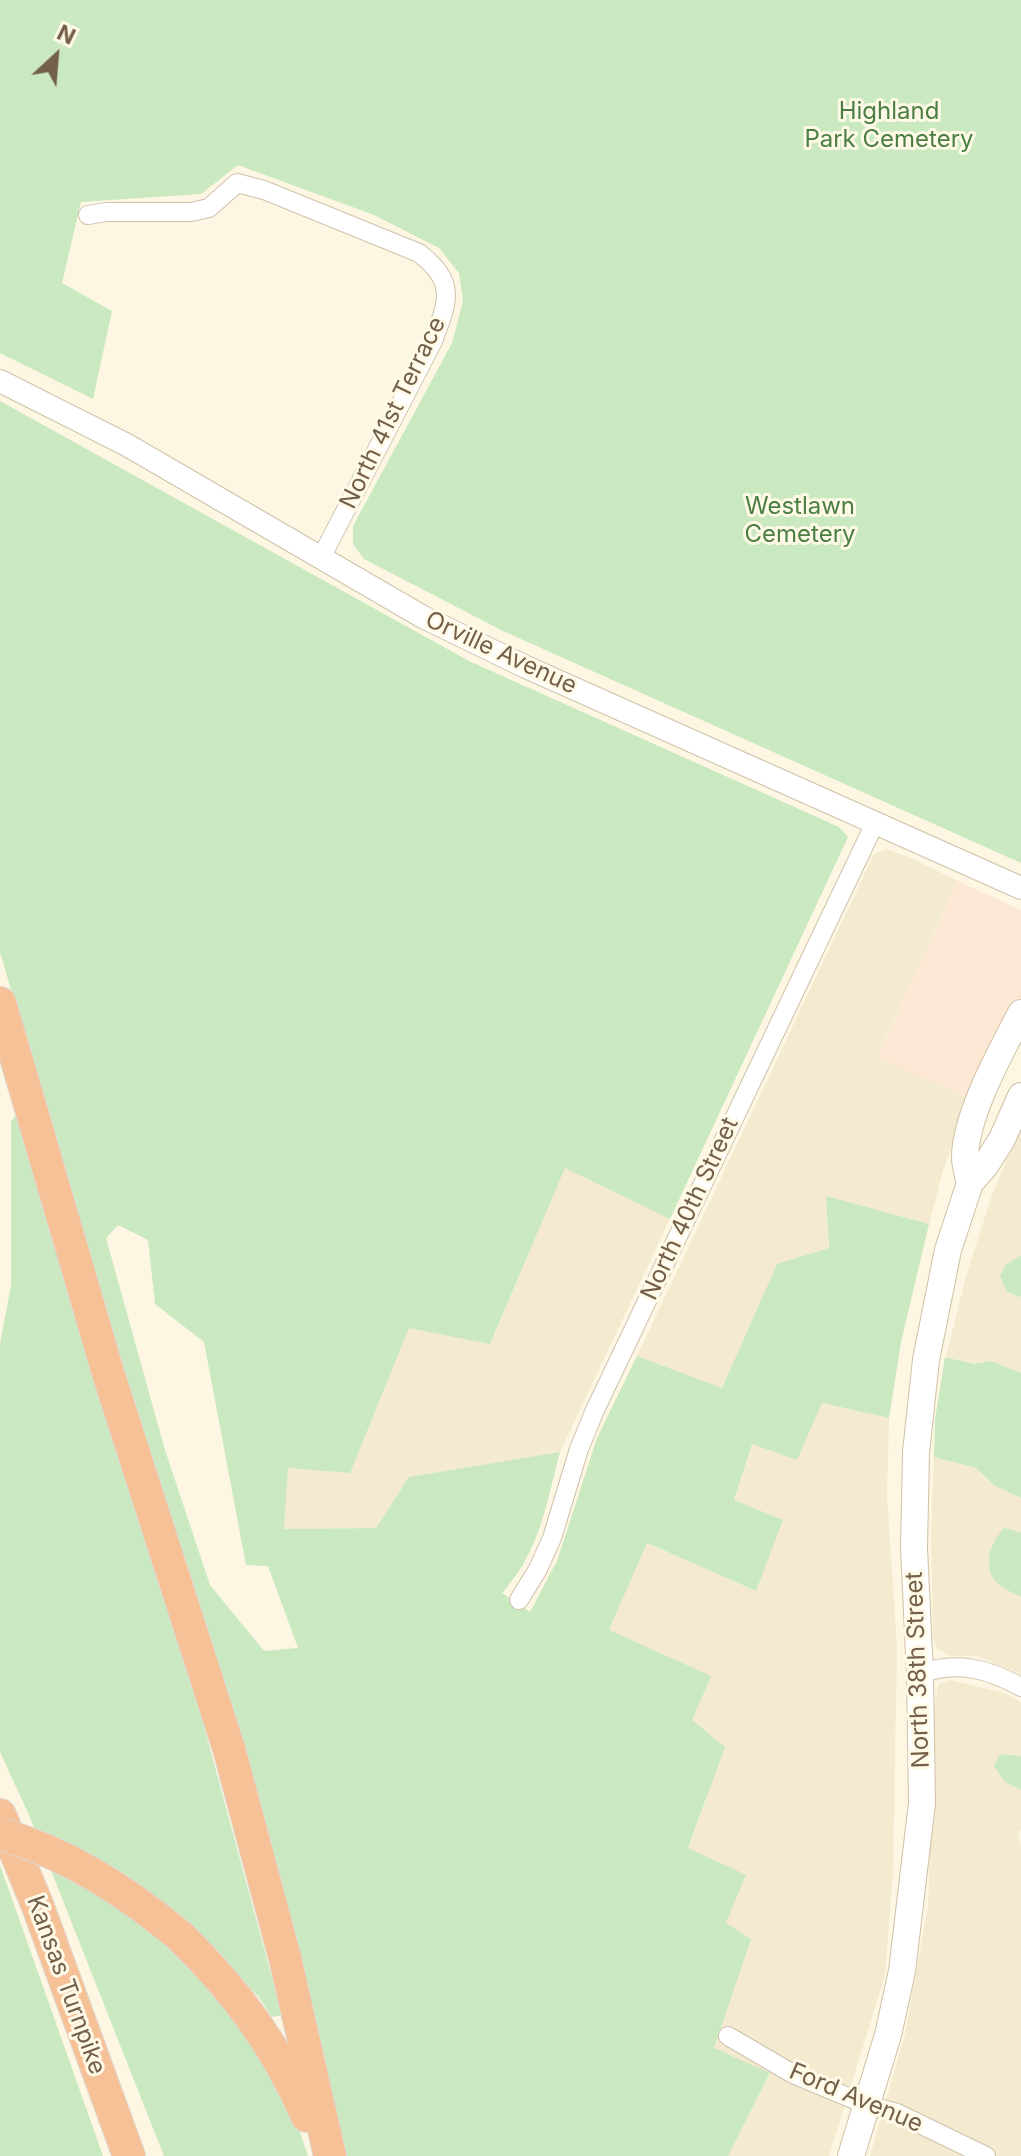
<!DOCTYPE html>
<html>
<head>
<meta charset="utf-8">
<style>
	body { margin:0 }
	#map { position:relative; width:1021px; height:2156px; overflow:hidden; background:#fcf6e2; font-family:Inter,sans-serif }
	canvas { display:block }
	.north { position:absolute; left:16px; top:16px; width:80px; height:80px; -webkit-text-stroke:6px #fffae8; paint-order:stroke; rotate:26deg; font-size:22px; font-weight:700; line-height:32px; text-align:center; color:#745f48 }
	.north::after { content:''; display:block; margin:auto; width:28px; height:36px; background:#745f48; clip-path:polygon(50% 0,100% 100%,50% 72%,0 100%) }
</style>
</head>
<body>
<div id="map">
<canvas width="1021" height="2156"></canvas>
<div class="north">N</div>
</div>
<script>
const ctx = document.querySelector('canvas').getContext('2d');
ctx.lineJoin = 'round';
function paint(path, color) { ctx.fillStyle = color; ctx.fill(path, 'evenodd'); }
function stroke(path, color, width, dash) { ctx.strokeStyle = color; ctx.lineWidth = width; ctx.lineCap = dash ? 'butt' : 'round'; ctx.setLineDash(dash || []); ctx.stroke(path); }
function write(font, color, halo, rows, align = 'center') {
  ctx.font = font + ' Inter,sans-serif'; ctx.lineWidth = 6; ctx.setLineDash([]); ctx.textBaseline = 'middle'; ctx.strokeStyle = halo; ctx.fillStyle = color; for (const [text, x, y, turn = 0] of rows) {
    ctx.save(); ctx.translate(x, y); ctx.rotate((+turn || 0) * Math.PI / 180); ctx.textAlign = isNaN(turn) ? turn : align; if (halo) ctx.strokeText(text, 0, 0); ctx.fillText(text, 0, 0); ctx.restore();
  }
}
paint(new Path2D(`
	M 886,849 L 911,858 L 958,881 L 878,1055 L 970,1100 L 943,1170 L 929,1224 L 826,1196 L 829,1248 L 777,1265 L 722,1388 L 637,1356 L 874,854 Z
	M 1021,1125 L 1021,1255 L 1007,1292 L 1021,1297 L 1021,1373 L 991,1361 L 974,1364 L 946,1357 L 966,1276 L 991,1198 Z
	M 565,1167 L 670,1219 L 560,1452 L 409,1477 L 376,1528 L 283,1529 L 288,1468 L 350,1472 L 409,1328 L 491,1343 Z
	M 821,1403 L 889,1418 L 887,1496 L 897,1647 L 893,1872 L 885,1976 L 829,2156 L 728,2156 L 770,2074 L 714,2049 L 726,2007 L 725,1923 L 688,1849 L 706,1801 L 692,1720 L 609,1630 L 646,1543 L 756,1591 L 734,1501 L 752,1443 Z
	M 934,1457 L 976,1468 L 995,1486 L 1021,1498 L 1021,1532 L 1004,1528 L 997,1583 L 1021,1597 L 1021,1674 L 977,1656 L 950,1656 L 937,1649 L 933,1636 L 931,1535 Z
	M 949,1680 L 1002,1692 L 1021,1702 L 1021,1756 L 1000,1754 L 1005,1782 L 1021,1790 L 1021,1829 L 1018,1837 L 1021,1847 L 1021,2156 L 870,2156 L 905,2034 L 928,1906 L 935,1703 L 938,1685 Z`), '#f4ead0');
paint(new Path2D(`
	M 958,881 L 1021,910 L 1021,998 L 970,1100 L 878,1056 Z`), '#fde8d5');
paint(new Path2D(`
	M 0,0 L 1021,0 L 1021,863 L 503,631 L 364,559 L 353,544 L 353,526 L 452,343 L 463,301 L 459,273 L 439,248 L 374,215 L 238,165 L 201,194 L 81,202 L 62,283 L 112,311 L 93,399 L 0,353 Z
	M 0,401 L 469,661 L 839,827 L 848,837 L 670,1219 L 565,1168 L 490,1344 L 409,1328 L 350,1473 L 288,1468 L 284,1529 L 376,1528 L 409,1477 L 560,1452 C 546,1505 540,1551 502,1593 L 530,1612 L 557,1561 L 597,1438 L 637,1356 L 722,1388 L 777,1264 L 829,1248 L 826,1196 L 929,1224 L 901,1342 L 889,1418 L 822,1403 L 797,1460 L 752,1444 L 734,1500 L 783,1520 L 756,1591 L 647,1543 L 609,1630 L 711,1676 L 692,1720 L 725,1747 L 688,1848 L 746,1875 L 726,1923 L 751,1939 L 714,2048 L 770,2073 L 728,2156 L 347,2156 L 307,1992 L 124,1378 L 0,952 ZM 118,1225 L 148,1240 L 155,1304 L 204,1342 L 246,1565 L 268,1566 L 298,1648 L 264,1651 L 210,1585 L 165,1450 L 106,1238 Z
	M 17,1115 L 162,1571 L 282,2015 L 272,2017 L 258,1996 L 188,1927 L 193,1962 L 270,2070 L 296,2120 L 308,2156 L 164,2156 L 29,1815 L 0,1752 L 0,1344 L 11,1285 L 11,1121 Z
	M 1021,1255 L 1021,1297 L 1007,1292 L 1000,1276 L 1006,1265 Z
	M 945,1357 L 974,1364 L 991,1361 L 1021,1373 L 1021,1498 L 995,1486 L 976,1468 L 934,1457 L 935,1419 Z
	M 1004,1528 L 1021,1532 L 1021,1597 C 1014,1593 1003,1589 997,1583 C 981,1566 991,1543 1004,1528 Z
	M 1000,1754 L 1021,1756 L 1021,1790 L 1005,1782 L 994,1766 Z
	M 0,1865 L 103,2156 L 0,2156 Z`), '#cae9c1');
const minor = new Path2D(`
	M 88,215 L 106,212 L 191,212 L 209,208 L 237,183 L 264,190 L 419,253 C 456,282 449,300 433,341 L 321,558
	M 519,1600 L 538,1569 L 552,1538 L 579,1449 L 595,1410 L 875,823
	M 920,1674 C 956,1660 988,1669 1021,1687
	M 728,2036 L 793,2074 L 867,2105 L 897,2113 L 986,2156`);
const tertiary = new Path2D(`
	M 0,381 L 127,445 L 423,617 L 526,667 L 1021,888`);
const secondary = new Path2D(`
	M 970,1183 C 968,1175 965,1166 965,1158 C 965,1116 1001,1051 1021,1013
	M 851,2156 L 888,2035 L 902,1971 L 922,1803 L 920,1674 L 914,1548 L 916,1452 L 926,1360 L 948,1250 L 970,1183 L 985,1166 L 1002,1139 L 1021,1096`);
const motorway = new Path2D(`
	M 0,1003 L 109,1376 L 229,1749 L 285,1958 L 330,2156
	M 0,1815 L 37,1904 L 129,2156
	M 181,1937 C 236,1991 276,2045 307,2116`);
stroke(minor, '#cfc2ac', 20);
stroke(tertiary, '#cfc2ac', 24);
stroke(secondary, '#d0c0a6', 28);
stroke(motorway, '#ded9d3', 34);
stroke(minor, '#fff', 18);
stroke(tertiary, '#fff', 22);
stroke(secondary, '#fff', 26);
stroke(motorway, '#f7c198', 32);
const motorwayBridge = new Path2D(`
	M 0,1834 C 68,1853 127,1892 181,1937`);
stroke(motorwayBridge, '#ded9d3', 34, []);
stroke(motorwayBridge, '#f7c198', 32);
write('24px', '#4b7f43', '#fffae8', [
	["Highland",889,112],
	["Park Cemetery",889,140],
	["Westlawn",800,507],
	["Cemetery",800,535]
]);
write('24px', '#745f48', '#fffae8', [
	["North 41st Terrace",393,413,-64],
	["Orville Avenue",501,653,25],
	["North 40th Street",690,1209,-65],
	["North 38th Street",918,1670,-92],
	["Kansas Turnpike",66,1985,70],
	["Ford Avenue",856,2098,23]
]);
</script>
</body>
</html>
